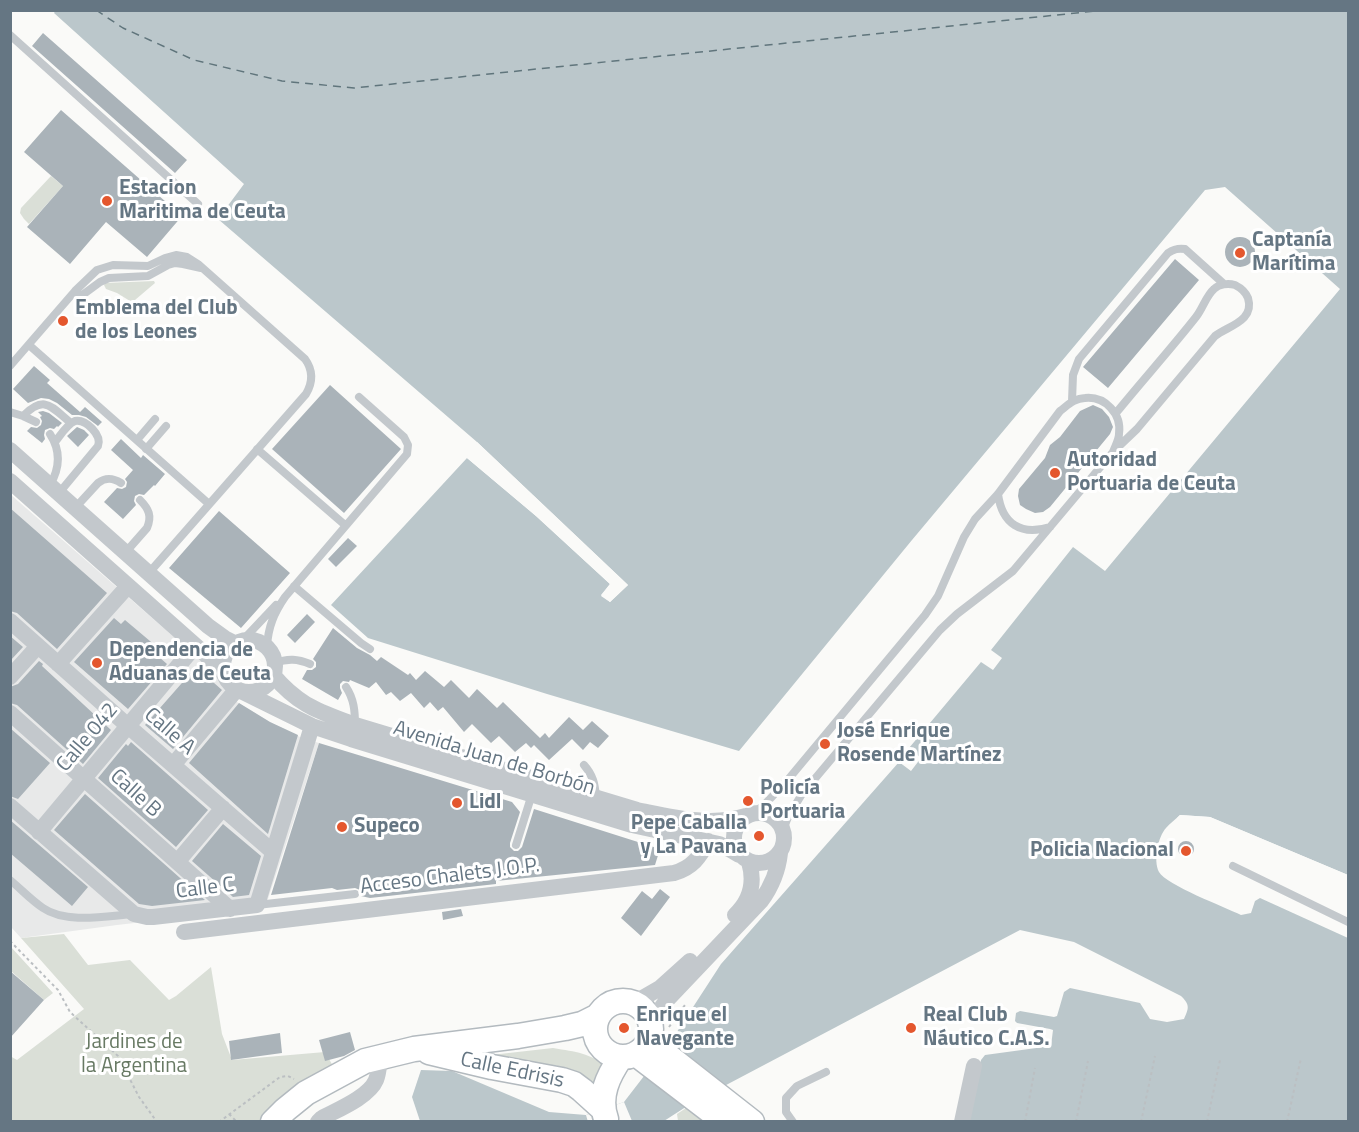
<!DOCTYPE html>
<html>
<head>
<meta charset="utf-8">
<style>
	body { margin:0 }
	#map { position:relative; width:1359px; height:1132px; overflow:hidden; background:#fafaf8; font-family:"Titillium Web",sans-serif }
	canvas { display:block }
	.frame { position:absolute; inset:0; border:12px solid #657683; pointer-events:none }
</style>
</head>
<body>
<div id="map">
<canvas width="1359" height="1132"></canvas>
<div class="frame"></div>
</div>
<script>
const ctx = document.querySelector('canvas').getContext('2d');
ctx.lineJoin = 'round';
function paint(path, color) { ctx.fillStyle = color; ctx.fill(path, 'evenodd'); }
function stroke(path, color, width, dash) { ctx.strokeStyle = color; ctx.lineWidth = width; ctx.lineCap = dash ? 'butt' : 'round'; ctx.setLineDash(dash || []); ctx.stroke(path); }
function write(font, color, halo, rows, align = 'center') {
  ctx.font = font + ' "Titillium Web",sans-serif'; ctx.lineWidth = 6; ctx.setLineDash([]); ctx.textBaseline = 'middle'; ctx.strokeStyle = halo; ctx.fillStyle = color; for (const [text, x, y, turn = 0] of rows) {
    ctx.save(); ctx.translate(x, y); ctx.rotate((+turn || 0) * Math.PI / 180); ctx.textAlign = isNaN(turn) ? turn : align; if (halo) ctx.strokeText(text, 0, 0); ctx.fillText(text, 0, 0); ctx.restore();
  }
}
paint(new Path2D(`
	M 11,495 L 205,664 L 237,702 L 270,722 L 302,738 L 319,743 L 265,908 L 117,925 L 21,938 L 11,927 Z`), '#e8e9e9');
paint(new Path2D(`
	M 51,176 L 63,186 L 29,224 L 24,219 L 20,213 L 21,208 Z
	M 154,281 L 155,283 L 135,300 L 130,301 L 117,293 L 106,289 L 104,285 L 105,283 Z
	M 64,934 L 88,965 L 130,960 L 169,1000 L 176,996 L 211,967 L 222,1034 L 232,1060 L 325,1052 L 333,1066 L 268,1121 L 11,1122 L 10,1056 L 17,1060 L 84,1009 L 21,938 Z
	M 11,947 L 53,993 L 44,1000 L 11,971 Z
	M 553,1048 C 577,1052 589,1053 608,1067 L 596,1089 L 564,1078 L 558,1066 L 491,1055 Z
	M 689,1106 L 711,1121 L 678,1121 L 677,1114 Z`), '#dadfd7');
paint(new Path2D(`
	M 56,10 L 1348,11 L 1348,875 L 1210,817 L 1180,815 C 1176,819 1170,823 1166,828 C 1158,837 1153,860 1159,872 C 1166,885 1225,907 1241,915 L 1251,913 L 1255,901 L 1260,898 L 1348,938 L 1348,1121 L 969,1121 L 981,1060 L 985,1055 L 1051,1046 L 1053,1030 L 1050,1029 L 1017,1023 L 1015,1021 L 1016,1013 L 1020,1011 L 1054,1017 L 1057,1016 L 1064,992 L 1070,988 L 1140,1003 L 1150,1019 L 1167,1022 L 1184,1019 C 1189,1008 1190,1005 1181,996 L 1074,942 L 1020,930 L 692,1103 L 664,1121 L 420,1121 L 412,1097 L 421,1070 L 452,1071 L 549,1112 L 586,1115 L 624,1102 L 671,1041 L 721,964 L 899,762 L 911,771 L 921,758 L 909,748 L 981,662 L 993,670 L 1002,658 L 991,650 L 1073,547 L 1105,571 L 1340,289 L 1225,187 L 1205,190 L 912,540 L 739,751 L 547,694 L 368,638 L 331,605 L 467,458 L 536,516 L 610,584 L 601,595 L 610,602 L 628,585 L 477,442 L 218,219 L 244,184 L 54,13 Z`), '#bbc7cb');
paint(new Path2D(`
	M 477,442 L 628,585 L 610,602 L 601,596 L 610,584 L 536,516 L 467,458 L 468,455 L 538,514 L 613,582 L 613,585 L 605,595 L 610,598 L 624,585 L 476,445 Z
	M 1180,815 L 1210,817 L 1348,875 L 1348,878 L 1210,820 L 1181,818 L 1177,822 L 1177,818 Z
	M 624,1102 L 632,1121 L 588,1122 L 586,1115 Z`), '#fafaf8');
stroke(new Path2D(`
	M 96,10 L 123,28 L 194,60 L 282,81 L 354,88 L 1105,10`), '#60757c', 1.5, [8, 6]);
paint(new Path2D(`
	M 43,33 L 187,160 L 175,173 L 32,46 Z
	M 61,110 L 182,216 L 147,257 L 106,222 L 70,264 L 27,227 L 63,186 L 24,152 Z
	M1225 252a15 15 0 1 1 30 0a15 15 0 1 1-30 0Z
	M 1175,259 L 1199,280 L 1108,388 L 1083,367 Z
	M 34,366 L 50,380 L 47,383 L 80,412 L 85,407 L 102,422 L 98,426 L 86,417 L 79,415 L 72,415 L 57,403 L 49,399 L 41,398 L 28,403 L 13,389 Z
	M 330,385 L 401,449 L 344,513 L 272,449 Z
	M 1093,405 L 1102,409 L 1109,417 L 1113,427 L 1110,434 L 1050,507 L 1043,512 L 1035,513 L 1026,509 L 1020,505 L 1018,496 L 1019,489 L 1045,458 L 1050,445 L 1060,437 L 1080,411 Z
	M 43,411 L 49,413 L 62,423 L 58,427 L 57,426 L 54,429 L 50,428 L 45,430 L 44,435 L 45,439 L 42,443 L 27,431 L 31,427 L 37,428 L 41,425 L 42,421 L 40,417 L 42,416 L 38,412 Z
	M 77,427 L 84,430 L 89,435 L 78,447 L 67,436 Z
	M 121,439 L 141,458 L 143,455 L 165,474 L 155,486 L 154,485 L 144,495 L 139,494 L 135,496 L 134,501 L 136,505 L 123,519 L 104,502 L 117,488 L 122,489 L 126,487 L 127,482 L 125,479 L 133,470 L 111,450 Z
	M 10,508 L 107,593 L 57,649 L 17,613 L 10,611 Z
	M 219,511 L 290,573 L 241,628 L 169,568 Z
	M 348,538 L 357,546 L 336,567 L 328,559 Z
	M 307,614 L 315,622 L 295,643 L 287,635 Z
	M 114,618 L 121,624 L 125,620 L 163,652 L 159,657 L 167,664 L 128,709 L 74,662 Z
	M 333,628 L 357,648 L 370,655 L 377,661 L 381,657 L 408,675 L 410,673 L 416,680 L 425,671 L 444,687 L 451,680 L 469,698 L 477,689 L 497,708 L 503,702 L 540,738 L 545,733 L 549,738 L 569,717 L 583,730 L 592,721 L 609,736 L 598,748 L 590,742 L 583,750 L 572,739 L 549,760 L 534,745 L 531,748 L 526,743 L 515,752 L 499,736 L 491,743 L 472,724 L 464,732 L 443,707 L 438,711 L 430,702 L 424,708 L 411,693 L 400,701 L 391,692 L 386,695 L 376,682 L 369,688 L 350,680 L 349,682 L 343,681 L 340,684 L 340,688 L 342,693 L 338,700 L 302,679 L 307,670 L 312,670 L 316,667 L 316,662 L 313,659 Z
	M 10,636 L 23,647 L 10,661 Z
	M 39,661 L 43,664 L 42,666 L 111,730 L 83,764 L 17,705 L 10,703 L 10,687 L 18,684 Z
	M 196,667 L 222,690 L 173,749 L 145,725 Z
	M 239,703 L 270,722 L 298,735 L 268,834 L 189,763 Z
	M 10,728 L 50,763 L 18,799 L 10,796 Z
	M 131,742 L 208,810 L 176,847 L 98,778 L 126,744 L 128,746 Z
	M 319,743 L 512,802 L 520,812 L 510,843 L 510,847 L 514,851 L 518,851 L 522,847 L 534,809 L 660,849 L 655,865 L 496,881 L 496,884 L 370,898 L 361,896 L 360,890 L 355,888 L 337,890 L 332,888 L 271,895 Z
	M 85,794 L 205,900 L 152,906 L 139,904 L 54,830 Z
	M 10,820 L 88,887 L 72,906 L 10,853 Z
	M 223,824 L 261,856 L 249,895 L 233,897 L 192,861 Z
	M1178 849a8 8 0 1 1 16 0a8 8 0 1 1-16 0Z
	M 660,889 L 670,897 L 641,936 L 621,918 L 642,891 L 652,899 Z
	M 461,909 L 463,916 L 443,920 L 442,912 Z
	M 10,971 L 44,1000 L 10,1038 Z
	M 350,1032 L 355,1050 L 344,1056 L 325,1061 L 319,1040 Z
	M 280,1033 L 282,1053 L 231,1060 L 229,1041 Z`), '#aab3b9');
const secondary = new Path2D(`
	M595 1029a28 28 0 1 1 56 0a28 28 0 1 1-56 0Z
	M 650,1039 L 664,1053 L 752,1122
	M 429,1052 L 492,1067 L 562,1080 L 574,1084 L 582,1090 L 603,1109
	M 636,1054 L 725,1122
	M 606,1119 C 598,1096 608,1076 621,1057
	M 273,1122 L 285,1110 L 306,1093 L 365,1061 L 414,1049 L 518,1036 L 565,1028 L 582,1024 L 598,1016`);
stroke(secondary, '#b3babf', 27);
stroke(new Path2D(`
	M 10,941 L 58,990 L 70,1012 L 118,1056 L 139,1097 L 157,1122
	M 669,1027 L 685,1005
	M 229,1114 L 237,1122
	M 219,1122 L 280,1077 L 288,1076 L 294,1079
	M 1025,1122 L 1035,1068
	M 1076,1122 L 1088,1061
	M 1141,1122 L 1155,1056
	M 1207,1122 L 1220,1060
	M 1287,1122 L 1301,1058`), '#bbbfc2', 2, [3, 3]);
stroke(new Path2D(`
	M 10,35 L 198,204
	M 75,291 L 81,296 L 100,282 L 109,278 L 148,276 L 168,265 L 175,263 L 183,264 L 201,268
	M 29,345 L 209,504
	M 10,366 L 75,291 L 97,270 L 113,265 L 148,266 L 165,258 L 176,255 L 187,257 L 198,264 L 305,359 C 313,370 313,382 306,394 L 148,574
	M 1072,401 L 1073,375 L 1079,359 L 1168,253 C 1174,249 1178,248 1185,249 L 1224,284
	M 10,412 L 23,416 L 36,422
	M 1116,413 C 1142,381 1170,350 1196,317 C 1203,308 1206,296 1214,289 C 1219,284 1228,283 1235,285 C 1241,288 1246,293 1248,298 C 1255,321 1228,326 1215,336 L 1137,429 L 1116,449
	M 23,416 C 45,394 51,407 71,423
	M 50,434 C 61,451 60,468 50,485
	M 137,440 L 155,419
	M 55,442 C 60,436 67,424 75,421 C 86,419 102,435 98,446 L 59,493
	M 146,449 L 166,426
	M 257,449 L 345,525
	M 998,494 C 1002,524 1021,536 1050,527
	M 75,508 L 98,483 C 106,477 113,478 121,483
	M 125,553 L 147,528 C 152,516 149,509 140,500
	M 294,586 L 361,643 L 370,649
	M 242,641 L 276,605
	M 267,647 C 268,627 274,613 285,597 L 407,454 L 408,445 L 404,437 L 359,397
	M 275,663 C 288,658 298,659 310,664
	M 346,687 C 354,699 355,711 355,725
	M 584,765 C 593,775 595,784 596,797
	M 754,813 L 766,803 L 786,782 L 925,615 L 938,596 L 964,537 L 975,519 L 998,494 L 1060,411 C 1068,405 1075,398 1085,398 C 1105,396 1122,414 1119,434 C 1119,440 1115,446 1113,452 L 1013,571 L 957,614 L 940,630 L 802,794 L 788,817 L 783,830
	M 516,845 L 532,794
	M 1233,866 L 1348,922
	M 10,880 C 21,889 31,900 43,908 C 66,924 106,916 133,914
	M 257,905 L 355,894
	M 793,1122 L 786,1112 L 786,1098 L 797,1086 L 826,1072`), '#c3c8cc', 8);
stroke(new Path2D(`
	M 10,450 L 208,626 L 226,639 L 236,644
	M 10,481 L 205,654 L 225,675
	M 10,621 L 128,726 L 273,852
	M223 666a26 26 0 1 1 52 0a26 26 0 1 1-52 0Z
	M 58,664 L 128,586
	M 273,675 C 299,706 319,711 355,725 L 637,810 C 672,817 710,827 746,816
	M 10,677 L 38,646
	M 241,691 L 312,726 L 351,739 L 632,825 L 719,844 L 729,849 L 739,855
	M 10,713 L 230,909
	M 173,765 L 237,689
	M 10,806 L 134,914 L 147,917 L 153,917 L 257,905 L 312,726
	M734 838a25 25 0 1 1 50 0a25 25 0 1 1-50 0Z
	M 39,832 L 195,646
	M 178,861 L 223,808
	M 735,915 C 751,900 755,882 749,862
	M 184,932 L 674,873 C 692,868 700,857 708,841
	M 634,1003 L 660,988 L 690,961
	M 652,1027 L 655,1017 L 666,1001 L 761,901 C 772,886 778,871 780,853
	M 318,1122 L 322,1118 C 337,1110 369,1097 376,1080 C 379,1073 379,1064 380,1057
	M 962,1122 L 974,1066`), '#c3c8cc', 16);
stroke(secondary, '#fff', 24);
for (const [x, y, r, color] of [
	[107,201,6,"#e4572e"],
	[1240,253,6,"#e4572e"],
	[63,321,6,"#e4572e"],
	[1055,473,6,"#e4572e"],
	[97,663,6,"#e4572e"],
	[825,744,6,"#e4572e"],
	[748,801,6,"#e4572e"],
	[457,803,6,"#e4572e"],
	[342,827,6,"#e4572e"],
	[759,836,6,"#e4572e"],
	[1186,851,6,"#e4572e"],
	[624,1028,6,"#e4572e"],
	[911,1028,6,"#e4572e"]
]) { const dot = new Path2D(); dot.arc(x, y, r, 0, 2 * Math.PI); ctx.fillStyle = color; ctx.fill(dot); stroke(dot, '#fff', 2); }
write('bold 21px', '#657683', '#fff', [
	["Estacion",119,189],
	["Maritima de Ceuta",119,213],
	["Captanía",1252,241],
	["Marítima",1252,265],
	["Emblema del Club",75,309],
	["de los Leones",75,333],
	["Autoridad",1067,461],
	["Portuaria de Ceuta",1067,485],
	["Dependencia de",109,651],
	["Aduanas de Ceuta",109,675],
	["José Enrique",837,732],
	["Rosende Martínez",837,756],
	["Policía",760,789],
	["Portuaria",760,813],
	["Lidl",469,803],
	["Pepe Caballa",747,824,"right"],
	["y La Pavana",747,848,"right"],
	["Supeco",354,827],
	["Policia Nacional",1174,851,"right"],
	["Enrique el",636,1016],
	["Navegante",636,1040],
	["Real Club",923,1016],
	["Náutico C.A.S.",923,1040]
], 'left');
write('21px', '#657683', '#fff', [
	["Calle A",169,732,41],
	["Calle 042",88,738,-50],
	["Avenida Juan de Borbón",494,759,17],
	["Calle B",135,794,42],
	["Acceso Chalets J.O.P.",450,877,-7],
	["Calle C",205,889,-7],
	["Calle Edrisis",512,1071,12]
]);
write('21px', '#687a64', '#fff', [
	["Jardines de",134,1043],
	["la Argentina",134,1067]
]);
</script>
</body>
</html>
